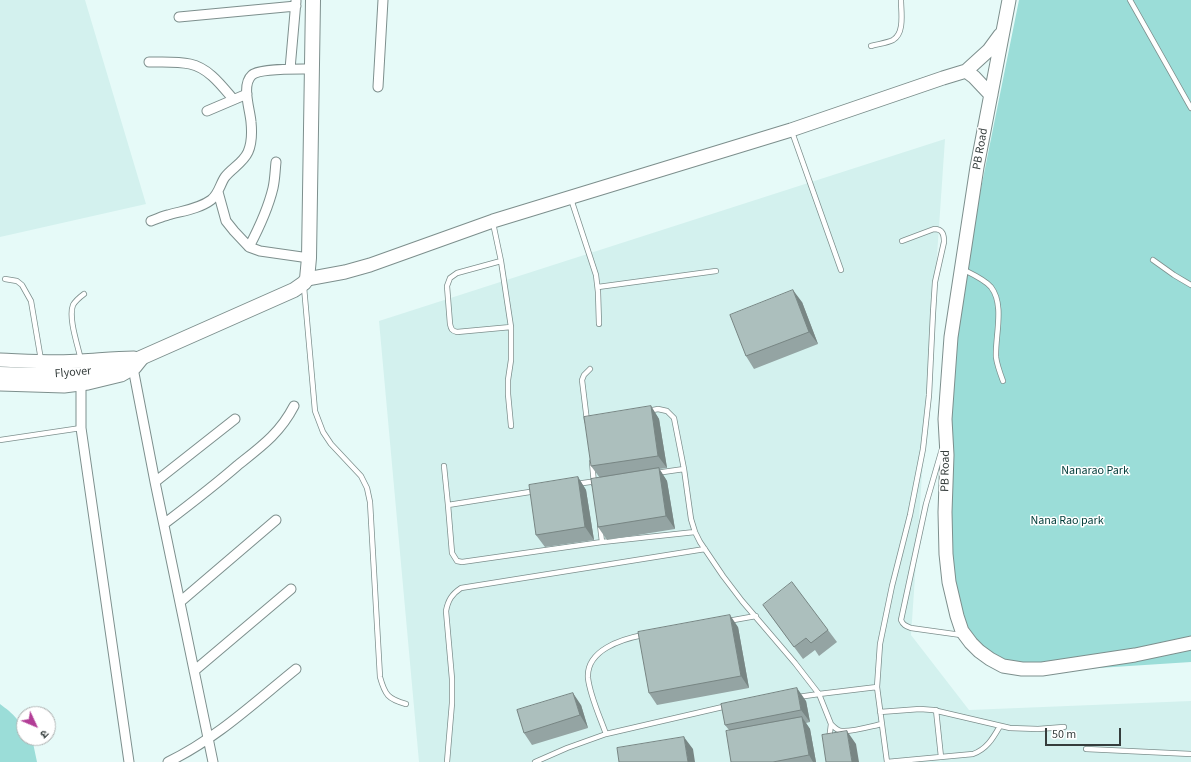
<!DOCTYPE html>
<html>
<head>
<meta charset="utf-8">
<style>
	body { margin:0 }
	#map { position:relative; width:1191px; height:762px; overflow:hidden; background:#e6faf8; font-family:"Source Sans 3","Noto Sans Devanagari",sans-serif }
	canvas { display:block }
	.north { position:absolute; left:16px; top:706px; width:40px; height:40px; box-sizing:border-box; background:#fff; border:1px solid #aeb1b1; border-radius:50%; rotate:134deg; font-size:11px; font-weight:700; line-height:16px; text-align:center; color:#353d3c }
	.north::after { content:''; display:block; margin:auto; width:14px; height:18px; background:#b23d96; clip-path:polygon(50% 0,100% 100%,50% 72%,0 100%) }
	.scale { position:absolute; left:1045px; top:728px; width:76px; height:18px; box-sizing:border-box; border:2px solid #353d3c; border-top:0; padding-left:5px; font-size:12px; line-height:14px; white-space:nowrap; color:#353d3c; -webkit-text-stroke:3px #fff; paint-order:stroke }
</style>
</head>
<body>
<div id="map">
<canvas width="1191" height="762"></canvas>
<div class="north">उ</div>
<div class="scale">50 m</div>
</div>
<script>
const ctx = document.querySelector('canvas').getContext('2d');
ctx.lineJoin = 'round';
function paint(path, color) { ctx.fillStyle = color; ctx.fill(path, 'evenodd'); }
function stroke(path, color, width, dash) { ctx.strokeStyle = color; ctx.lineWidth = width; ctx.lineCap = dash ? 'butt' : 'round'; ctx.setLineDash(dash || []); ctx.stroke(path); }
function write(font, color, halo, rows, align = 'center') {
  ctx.font = font + ' "Source Sans 3",sans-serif'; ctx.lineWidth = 3; ctx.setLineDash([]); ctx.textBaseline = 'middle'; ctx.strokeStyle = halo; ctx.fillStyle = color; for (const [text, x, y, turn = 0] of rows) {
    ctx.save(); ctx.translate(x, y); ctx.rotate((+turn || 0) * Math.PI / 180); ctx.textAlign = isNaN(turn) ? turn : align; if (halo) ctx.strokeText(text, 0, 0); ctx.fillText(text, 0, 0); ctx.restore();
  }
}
paint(new Path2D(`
	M 0,0 L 85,0 L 146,204 L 0,237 Z
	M 945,139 L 911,635 L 969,710 L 1191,701 L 1191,762 L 419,762 L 379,321 Z`), '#d3f1ee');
paint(new Path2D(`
	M 1019,0 L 1191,0 L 1191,662 L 1021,673 L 962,639 L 942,525 L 950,342 Z
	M 0,704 C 12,713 24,722 24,738 L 29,738 L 33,743 L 37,762 L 0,762 Z`), '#9bddd8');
const lane = new Path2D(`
	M 1130,0 L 1191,108
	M 871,46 C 878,44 887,43 893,40 C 905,33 901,12 901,0
	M 792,132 L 841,270
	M 571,199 L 596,275 L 598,292 L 599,324
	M 493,223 L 501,261 L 511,327 L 511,360 L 508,380 L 508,394 L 511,426
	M 1153,260 L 1174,275 L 1191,285
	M 501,261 L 457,273 L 450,278 L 447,286 L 450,324 C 451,329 452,331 457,332 L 511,327
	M 962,269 C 972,274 984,279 991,287 C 1005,305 995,336 996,357 C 997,365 1000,373 1003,381
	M 5,279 L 17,281 L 22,285 L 31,301 L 41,360
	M 304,287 L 315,411 L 323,432 L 331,444 L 361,476 L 367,488 L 370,502 L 380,677 C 385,695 388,699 406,704
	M 598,287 L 716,271
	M 81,360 C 78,346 68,318 73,305 C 76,300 80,297 84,294
	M 648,411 L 658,409 L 667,411 L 674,418 L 684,469 L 691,519 L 695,532 L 700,542 L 723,576 L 742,601 L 795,663 L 819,694 L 877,687 L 880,644 L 892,586 L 910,515 L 923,449 L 929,395 L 933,313 L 935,282 L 944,242 C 944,235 943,229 934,229 L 902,241
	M 587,421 L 582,380 L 584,375 L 590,369
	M 0,440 L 81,428
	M 942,449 L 926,504 L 901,620 C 903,625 906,626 911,628 L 961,635
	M 592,462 L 594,484
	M 444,466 L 448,505 L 536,491
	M 656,473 L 684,469
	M 576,484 L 597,481
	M 448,505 L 452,553 L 457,561 L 462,562 L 602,542
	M 600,525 L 602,542 L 695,532
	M 728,621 L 756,616
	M 877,687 L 887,762
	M 798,697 L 819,694 L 831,724 C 834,727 837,731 842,731 C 852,732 872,726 882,724
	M 936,710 L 941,757
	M 880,712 L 920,709 L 933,710 L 1010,728 L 1038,729 L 1064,727
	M 606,734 C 600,717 590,696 588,678 C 586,650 622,639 643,635
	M 829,740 L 831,724
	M 1086,749 L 1191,754
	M 447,762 L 452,703 L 452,679 L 446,611 C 448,600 452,594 461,588 L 705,549
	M 535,762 L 567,748 L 606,734 L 727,706
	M 887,762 L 973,754 C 987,749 993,738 1000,726`);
const street = new Path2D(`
	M 179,17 L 296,6
	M 149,62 C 162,62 177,61 190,64 C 209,68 222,86 233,99
	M 290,69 L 296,1
	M 378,87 L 383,0
	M 207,111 L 247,94
	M 218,192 L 226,221 L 234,231 L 249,247 L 260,251 L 309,258
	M 151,221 C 157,219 163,216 168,215 C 182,211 199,209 211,200 C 219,194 220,184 225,177 C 232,168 243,163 248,152 C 252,143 252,132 251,122 C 250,109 241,85 252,75 C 260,68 301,69 312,69
	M 249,247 C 259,228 268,209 273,188 C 275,179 275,171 276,162
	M 133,368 L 155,482 L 213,762
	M 81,384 L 81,428 L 129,762
	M 155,482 L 235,419
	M 164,524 C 189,505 214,486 238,465 C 262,446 280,433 294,406
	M 180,602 L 276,520
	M 194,671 L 291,589
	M 168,762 C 216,739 255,702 296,669`);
const secondary = new Path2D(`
	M 1009,0 L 977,167 L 951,337 L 945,419 L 947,455 L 945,512 L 946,554 L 949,582 L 957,616 L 962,631 L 971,643 L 979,651 L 990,659 L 1003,666 L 1022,669 L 1042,669 L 1135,655 L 1191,643
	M 966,71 L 974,77 L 991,95
	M 307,279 L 345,272 L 370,265 L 493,221 L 791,130 L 943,78 L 966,71 L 989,50 L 1000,35
	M 0,360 C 27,361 54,363 81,361 C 99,360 116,358 134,358
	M 0,384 L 64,386 L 88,383 L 121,375 L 135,367 L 143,357`);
const primary = new Path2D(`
	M 0,374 L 32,375 L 82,374 L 136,360 L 294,290 L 304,283 L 307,279 L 309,258 L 313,0`);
stroke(lane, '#7d8f8d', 6);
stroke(street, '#7d8f8d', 11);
stroke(secondary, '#7d8f8d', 15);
stroke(primary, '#7d8f8d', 16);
stroke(lane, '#fff', 4.5);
stroke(street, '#fff', 9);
stroke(secondary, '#fff', 13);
stroke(primary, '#fff', 14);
paint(new Path2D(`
	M 802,302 L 818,344 L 754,369 L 746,356 Z
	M 651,406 L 659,419 L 667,468 L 659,469 L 667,481 L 675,529 L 607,540 L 598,527 L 600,478 L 591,466 Z
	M 578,477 L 586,490 L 594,540 L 545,547 L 536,535 Z
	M 763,605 L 828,630 L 837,642 L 819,656 L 815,650 L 803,659 Z
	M 738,627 L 749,688 L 657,705 L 649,693 Z
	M 806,701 L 810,722 L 806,723 L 810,729 L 816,762 L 731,762 L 729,730 L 725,725 Z
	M 581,705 L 588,728 L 532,745 L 524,733 Z`), '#94a4a3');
paint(new Path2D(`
	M 793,290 L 802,302 L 818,344 L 809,332 Z
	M 651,406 L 659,419 L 667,468 L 658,456 Z
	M 659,468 L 667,481 L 675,529 L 666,516 Z
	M 578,477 L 586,490 L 594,540 L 585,527 Z
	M 730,615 L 738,627 L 749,688 L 741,676 Z
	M 797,688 L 806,701 L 810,722 L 801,710 Z
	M 573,693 L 581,705 L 588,728 L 580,715 Z
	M 802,717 L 810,729 L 816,762 L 813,762 L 809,755 Z
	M 847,731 L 856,744 L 859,762 L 852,762 Z
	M 684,737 L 693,749 L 695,762 L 688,762 Z`), '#788684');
const building = new Path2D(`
	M 793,290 L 809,332 L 746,356 L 730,315 Z
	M 651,406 L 658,456 L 591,466 L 584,417 Z
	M 659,468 L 666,516 L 598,527 L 591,479 Z
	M 578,477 L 585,527 L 536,535 L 529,485 Z
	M 792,582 L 828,630 L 811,643 L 806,638 L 794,647 L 763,605 Z
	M 730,615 L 741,676 L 649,693 L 638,632 Z
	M 797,688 L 801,710 L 725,725 L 721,704 Z
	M 573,693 L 580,715 L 524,733 L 517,710 Z
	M 802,717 L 809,755 L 773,762 L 731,762 L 726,731 Z
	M 847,731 L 852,762 L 826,762 L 822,735 Z
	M 684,737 L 688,762 L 619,762 L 617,748 Z`);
paint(building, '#acbfbd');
stroke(building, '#788684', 1);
write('12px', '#353d3c', '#fff', [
	["PB Road",981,149,-80],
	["Flyover",73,373,-5],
	["PB Road",946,471,-89]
]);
write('12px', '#013c39', '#fff', [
	["Nanarao Park",1095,471],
	["Nana Rao park",1067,521]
]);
</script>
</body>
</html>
